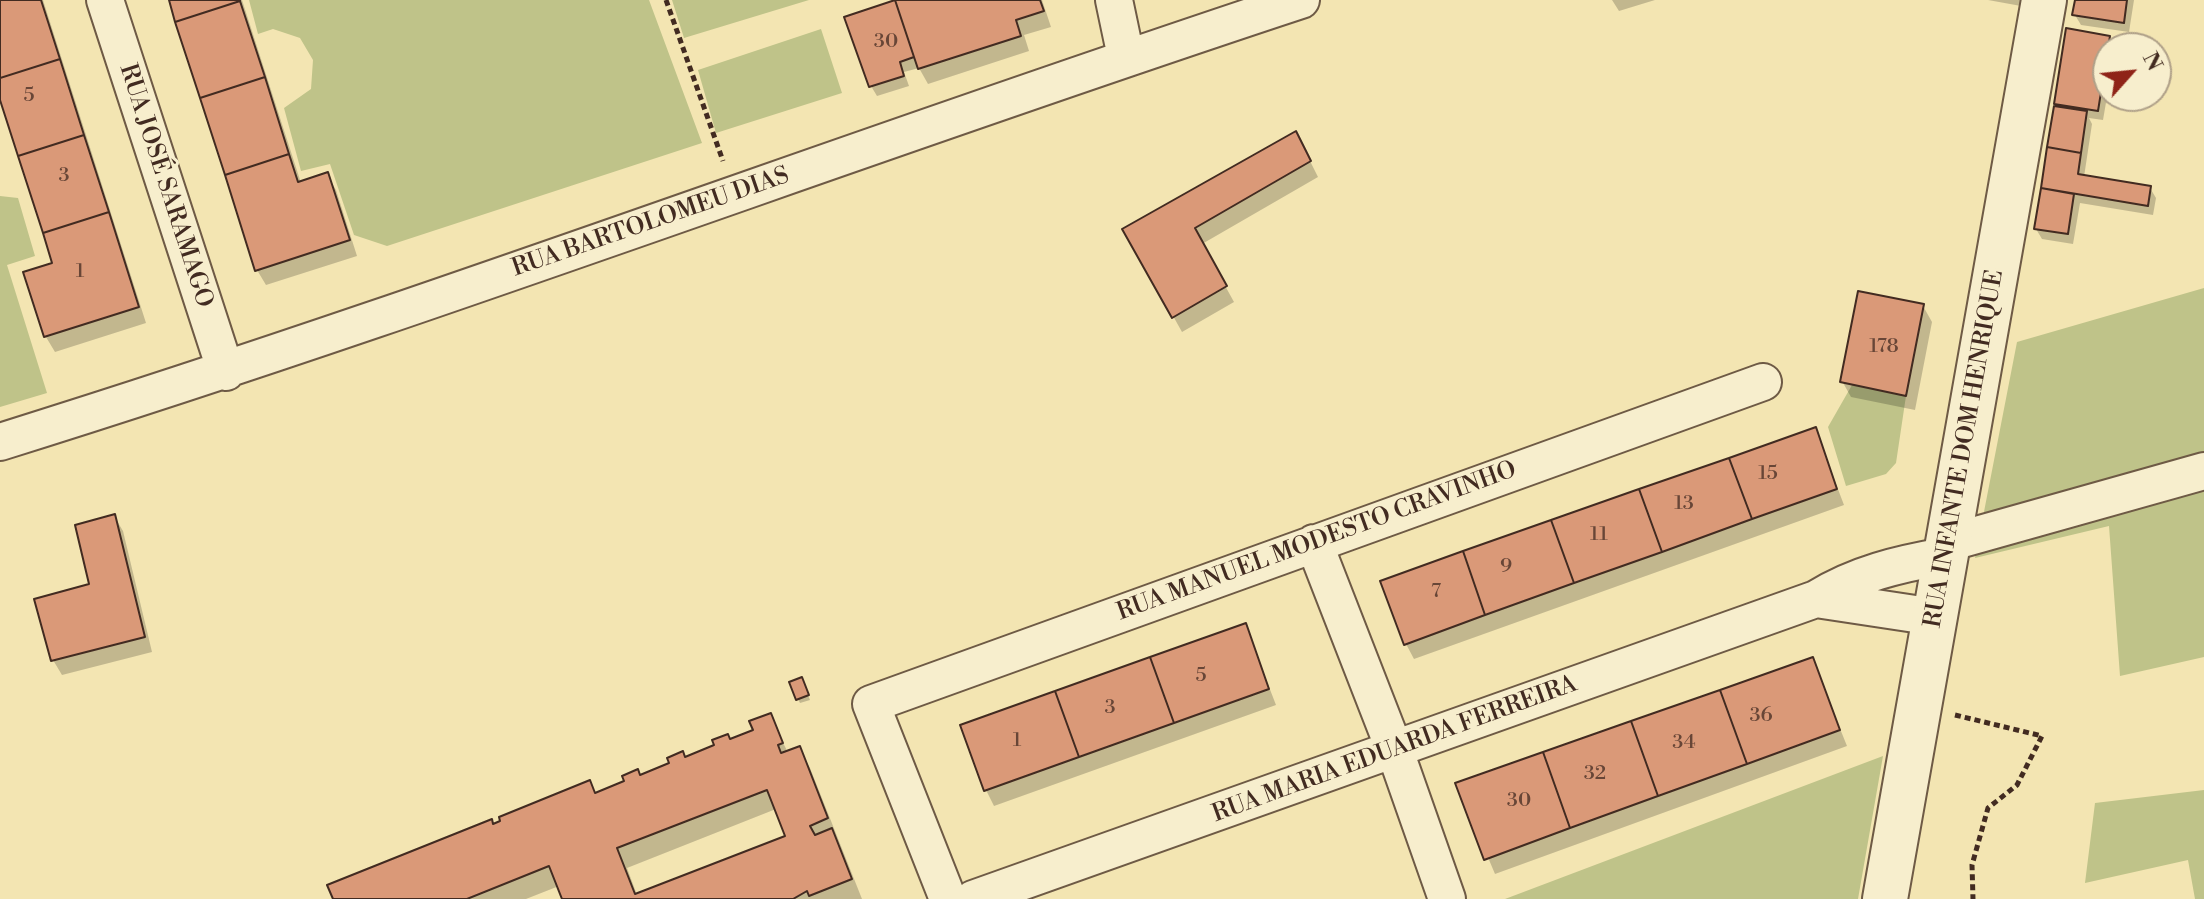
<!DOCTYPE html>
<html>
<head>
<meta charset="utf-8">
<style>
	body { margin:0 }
	#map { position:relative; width:2204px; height:899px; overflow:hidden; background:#f3e5b2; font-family:"Libre Bodoni",serif }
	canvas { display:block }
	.north { position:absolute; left:2092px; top:32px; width:80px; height:80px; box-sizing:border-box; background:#f7eecd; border:2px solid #afa088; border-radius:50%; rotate:63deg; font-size:22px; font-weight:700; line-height:32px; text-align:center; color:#422b21 }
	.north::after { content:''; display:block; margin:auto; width:28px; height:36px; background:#8f2418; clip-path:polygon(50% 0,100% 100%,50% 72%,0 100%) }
</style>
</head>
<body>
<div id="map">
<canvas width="2204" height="899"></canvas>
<div class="north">N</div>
</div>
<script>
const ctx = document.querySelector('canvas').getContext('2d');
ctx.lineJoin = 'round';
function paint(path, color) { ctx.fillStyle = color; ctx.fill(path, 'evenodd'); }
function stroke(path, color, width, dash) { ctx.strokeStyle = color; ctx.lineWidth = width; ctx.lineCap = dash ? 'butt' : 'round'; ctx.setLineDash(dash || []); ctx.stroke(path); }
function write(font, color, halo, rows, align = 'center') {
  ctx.font = font + ' "Libre Bodoni",serif'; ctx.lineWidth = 6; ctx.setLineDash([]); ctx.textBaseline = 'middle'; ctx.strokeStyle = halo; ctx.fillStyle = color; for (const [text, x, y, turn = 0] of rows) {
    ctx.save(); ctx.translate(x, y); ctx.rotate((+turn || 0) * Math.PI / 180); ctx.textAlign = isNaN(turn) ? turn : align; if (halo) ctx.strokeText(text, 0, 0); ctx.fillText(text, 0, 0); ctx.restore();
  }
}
paint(new Path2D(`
	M 249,0 L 649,0 L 702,143 L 387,246 L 354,235 L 330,164 L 301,171 L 284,108 L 311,89 L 313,60 L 300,38 L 273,29 L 258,34 Z
	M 672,0 L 809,0 L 684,38 Z
	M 821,29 L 842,93 L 716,133 L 698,70 Z
	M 0,196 L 18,198 L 35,256 L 7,265 L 47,393 L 0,407 Z
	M 2204,288 L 2204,657 L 2120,676 L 2109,526 L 1975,558 L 2017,342 Z
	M 1852,385 L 1906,396 L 1896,463 L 1886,474 L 1846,486 L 1828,427 Z
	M 1883,756 L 1858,899 L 1505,899 Z
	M 2204,790 L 2204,899 L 2195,899 L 2188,860 L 2085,883 L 2095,803 Z`), '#bfc389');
paint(new Path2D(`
	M 0,0 L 43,0 L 146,323 L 55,352 L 46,337 L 26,273 L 55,264 L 0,92 Z
	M 171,0 L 242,0 L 301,183 L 327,175 L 336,190 L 357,256 L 266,285 L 257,270 Z
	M 897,0 L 1042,0 L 1051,27 L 1024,35 L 1029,51 L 928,84 L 919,68 L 904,72 L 909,86 L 877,96 L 871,86 Z
	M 1612,0 L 1655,0 L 1619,11 Z
	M 1988,0 L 2022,0 L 2021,6 Z
	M 2077,0 L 2134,0 L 2129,32 L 2081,25 L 2075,15 Z
	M 2109,38 L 2115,48 L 2108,48 L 2108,91 L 2103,120 L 2089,118 L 2092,124 L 2084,177 L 2150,188 L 2156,198 L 2153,215 L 2080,203 L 2073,244 L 2042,239 L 2036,229 L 2055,108 L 2059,109 L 2056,103 Z
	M 1304,149 L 1318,177 L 1202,244 L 1234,302 L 1182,332 L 1125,230 Z
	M 1923,306 L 1932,322 L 1915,410 L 1851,397 L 1842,381 Z
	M 1815,429 L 1844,505 L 1414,659 L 1406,644 Z
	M 114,516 L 123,531 L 152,652 L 62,675 L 53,660 L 91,585 Z
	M 1245,625 L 1276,705 L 994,806 L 986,790 Z
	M 1812,659 L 1847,746 L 1495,874 L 1457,784 Z
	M 803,684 L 810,700 L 800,703 L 798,699 Z
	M 770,715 L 788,753 L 799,748 L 810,768 L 862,899 L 565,899 L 559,886 L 526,899 L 335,899 L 589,783 L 596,794 L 755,732 ZM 776,809 L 787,837 L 637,895 L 627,868 Z`), '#0003');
const building = new Path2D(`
	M 0,0 L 41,0 L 60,59 L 0,78 Z
	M 169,0 L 240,0 L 240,1 L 175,22 Z
	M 895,0 L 914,57 L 900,62 L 904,76 L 869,87 L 844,17 Z
	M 895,0 L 1040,0 L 1044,11 L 1016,20 L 1021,36 L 918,69 Z
	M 2075,0 L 2127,0 L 2124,23 L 2072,15 Z
	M 240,1 L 265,77 L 200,98 L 175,22 Z
	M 2066,28 L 2110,36 L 2098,111 L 2054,104 Z
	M 60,59 L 84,135 L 18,156 L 0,100 L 0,78 Z
	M 265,77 L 289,154 L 225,175 L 200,98 Z
	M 2054,106 L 2087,111 L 2081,153 L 2047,147 Z
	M 1296,131 L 1311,161 L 1195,228 L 1227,286 L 1172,318 L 1122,229 Z
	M 84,135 L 109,212 L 43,233 L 18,156 Z
	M 2047,147 L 2081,153 L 2078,174 L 2151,186 L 2148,206 L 2041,188 Z
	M 289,154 L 298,182 L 328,172 L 350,240 L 255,271 L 225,175 Z
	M 2041,188 L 2074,194 L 2068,234 L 2034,229 Z
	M 109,212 L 139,307 L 44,337 L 23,272 L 52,263 L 43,233 Z
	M 1858,291 L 1924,304 L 1906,396 L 1840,382 Z
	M 1816,427 L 1837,489 L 1752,519 L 1729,458 Z
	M 1729,458 L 1752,519 L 1662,552 L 1639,489 Z
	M 1639,489 L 1662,552 L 1574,583 L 1551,520 Z
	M 115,514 L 145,637 L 51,661 L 34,599 L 89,584 L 75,525 Z
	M 1551,520 L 1574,583 L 1485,615 L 1463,551 Z
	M 1463,551 L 1485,615 L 1404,645 L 1380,581 Z
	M 1246,623 L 1269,689 L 1174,723 L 1150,657 Z
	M 1150,657 L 1174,723 L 1079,757 L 1055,691 Z
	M 1813,657 L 1840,730 L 1747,764 L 1720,690 Z
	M 802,677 L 809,695 L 796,700 L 789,682 Z
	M 1720,690 L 1747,764 L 1658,796 L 1631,721 Z
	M 1055,691 L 1079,757 L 984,791 L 960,725 Z
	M 771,713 L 783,743 L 778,745 L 781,753 L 800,746 L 828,818 L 810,826 L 815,835 L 832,828 L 852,879 L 809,896 L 807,891 L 793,899 L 562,899 L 549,866 L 467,899 L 333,899 L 327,885 L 492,819 L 493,824 L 500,821 L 499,817 L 590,780 L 595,793 L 624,781 L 622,776 L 638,769 L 640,775 L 669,763 L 667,758 L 683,751 L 685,757 L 714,745 L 712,740 L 728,734 L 730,739 L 753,730 L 749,721 ZM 767,790 L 785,836 L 635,894 L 617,848 Z
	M 1631,721 L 1658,796 L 1570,828 L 1543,752 Z
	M 1543,752 L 1570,828 L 1484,860 L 1455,783 Z`);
paint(building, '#da9978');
stroke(building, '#422b21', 2);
const minor = new Path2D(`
	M 105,0 L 226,372
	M 1114,0 L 1126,57
	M 0,442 C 437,306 866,143 1301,0
	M 1314,543 L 1395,751 L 1447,899
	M 1948,543 L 2204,471
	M 1816,599 L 1935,617
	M 948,899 L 871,704 L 1763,382
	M 973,899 L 1816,599 C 1856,574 1899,564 1945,556`);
const tertiary = new Path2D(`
	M 1885,899 L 2044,0`);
stroke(minor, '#6e5a45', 40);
stroke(tertiary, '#6e5a45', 48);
stroke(new Path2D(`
	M 666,0 L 723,161
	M 1955,715 L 2042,736 L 2017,785 L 1988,808 L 1972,865 L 1973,899`), '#422b21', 5, [6, 4]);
stroke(minor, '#f7eecd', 36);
stroke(tertiary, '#f7eecd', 44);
write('20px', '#684637', null, [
	["30",886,42],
	["5",29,96],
	["3",64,176],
	["1",80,272],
	["178",1884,347],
	["15",1768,474],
	["13",1684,504],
	["11",1599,535],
	["9",1506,567],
	["7",1436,592],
	["5",1201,676],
	["3",1110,708],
	["36",1761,716],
	["1",1017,741],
	["34",1684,743],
	["32",1595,774],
	["30",1519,801]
]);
write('24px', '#422b21', '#f7eecd', [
	["RUA JOSÉ SARAMAGO",165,186,72],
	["RUA BARTOLOMEU DIAS",651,223,-19],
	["RUA INFANTE DOM HENRIQUE",1965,449,-80],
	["RUA MANUEL MODESTO CRAVINHO",1317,542,-20],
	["RUA MARIA EDUARDA FERREIRA",1395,750,-20]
]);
</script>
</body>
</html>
